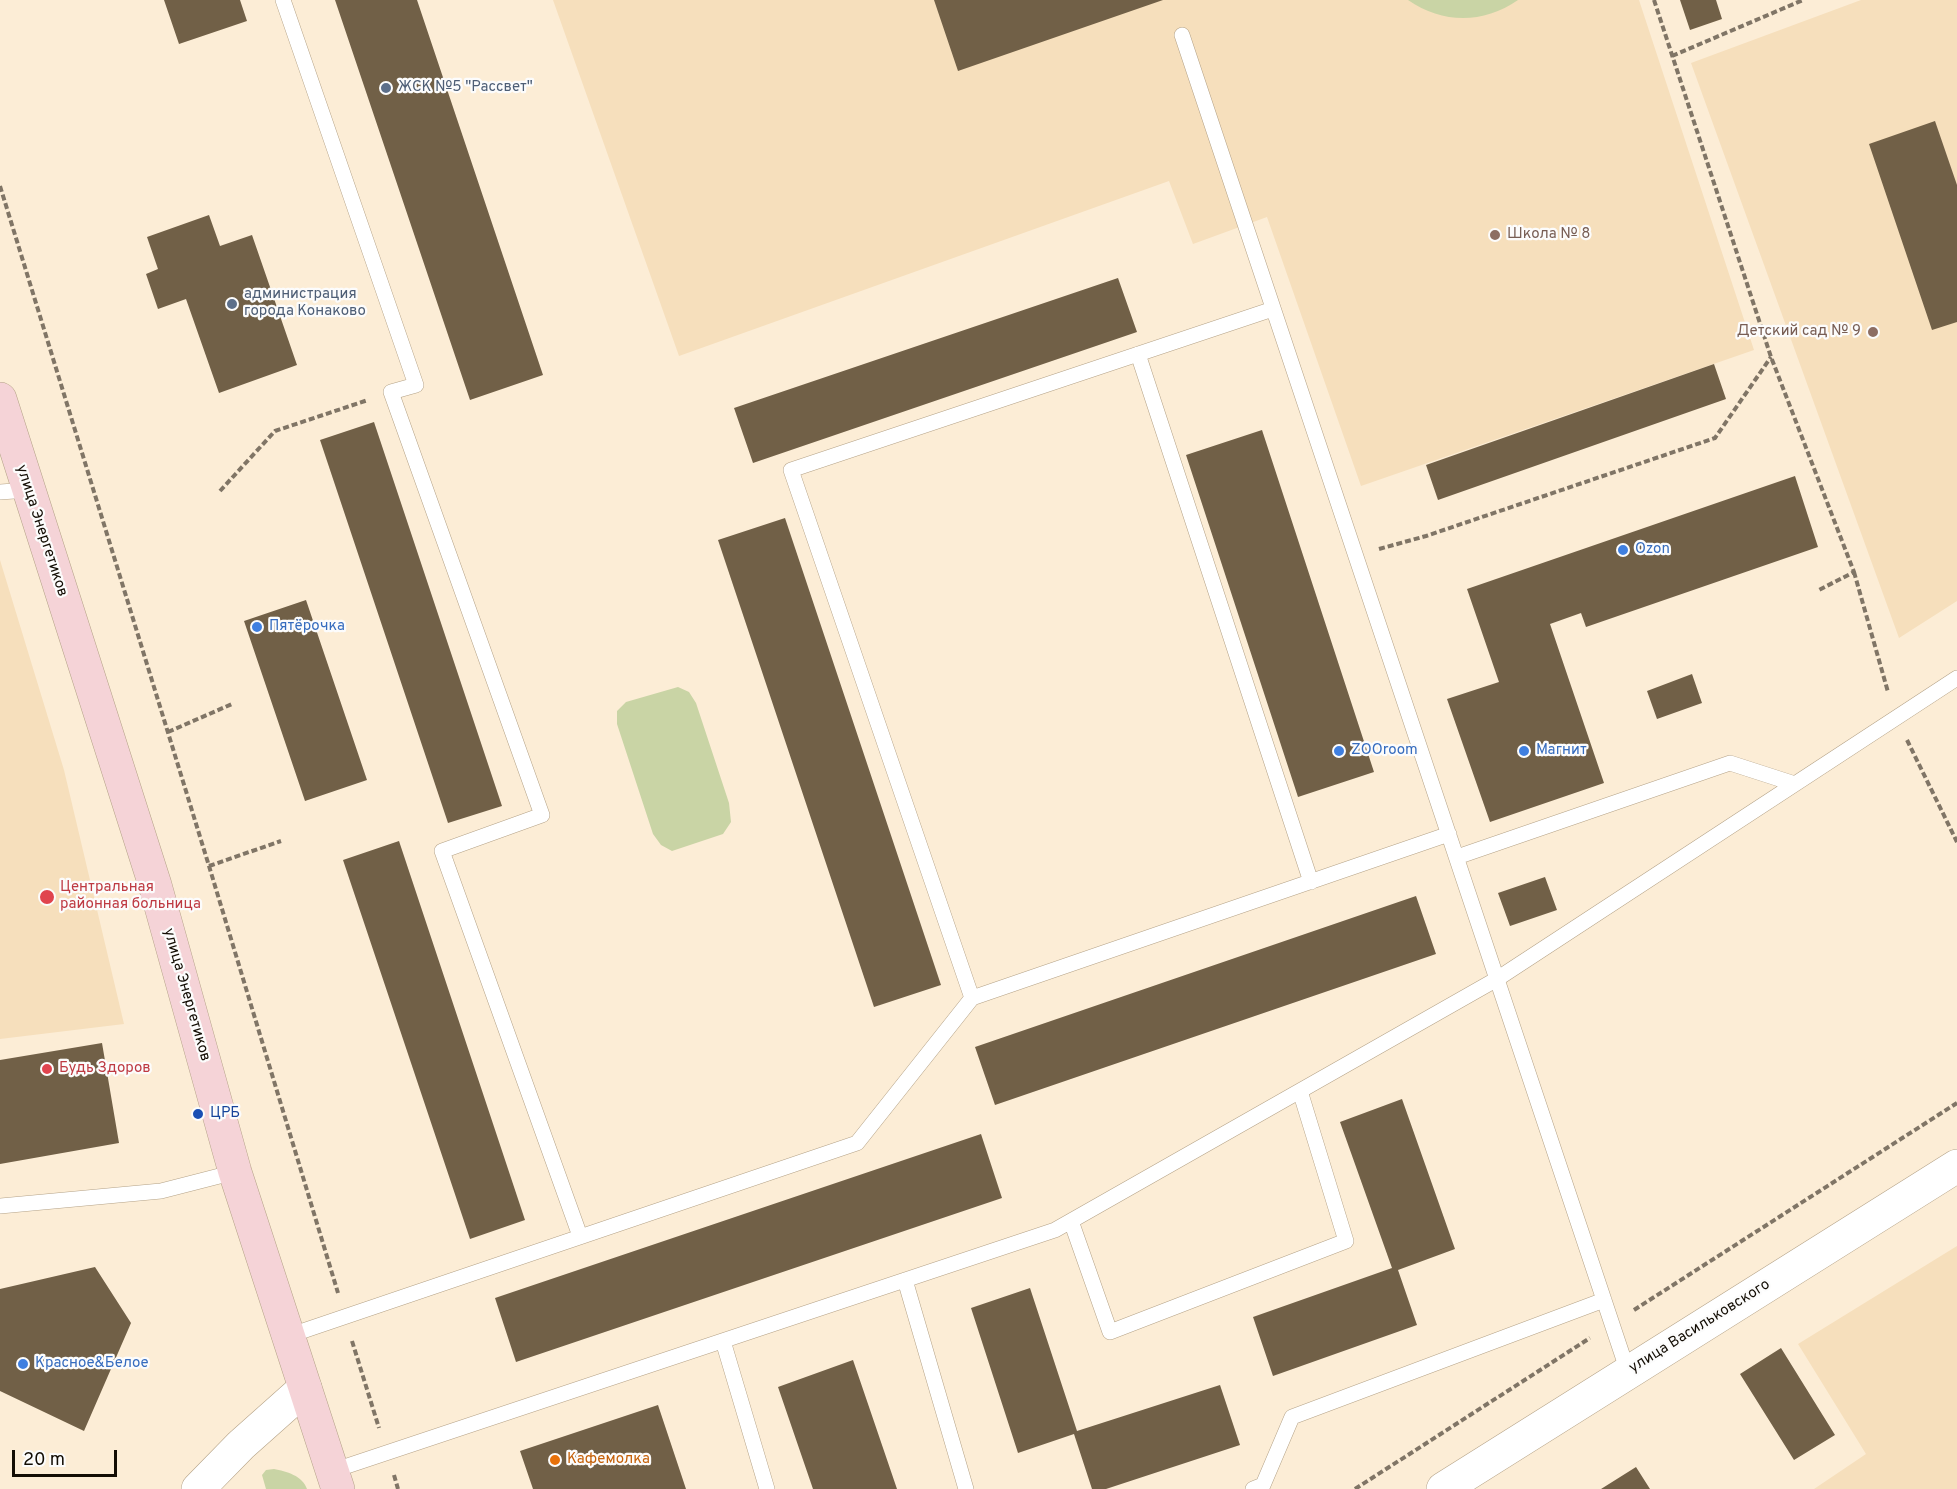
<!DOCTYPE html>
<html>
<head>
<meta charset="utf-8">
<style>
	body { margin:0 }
	#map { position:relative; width:1957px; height:1489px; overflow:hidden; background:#fcedd6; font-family:Overpass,sans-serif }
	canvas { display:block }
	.scale { position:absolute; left:12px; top:1450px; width:105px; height:27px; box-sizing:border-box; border:3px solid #130d04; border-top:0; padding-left:8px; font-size:18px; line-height:21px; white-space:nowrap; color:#130d04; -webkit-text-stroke:4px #fcfcfc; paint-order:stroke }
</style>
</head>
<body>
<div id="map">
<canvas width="1957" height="1489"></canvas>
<div class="scale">20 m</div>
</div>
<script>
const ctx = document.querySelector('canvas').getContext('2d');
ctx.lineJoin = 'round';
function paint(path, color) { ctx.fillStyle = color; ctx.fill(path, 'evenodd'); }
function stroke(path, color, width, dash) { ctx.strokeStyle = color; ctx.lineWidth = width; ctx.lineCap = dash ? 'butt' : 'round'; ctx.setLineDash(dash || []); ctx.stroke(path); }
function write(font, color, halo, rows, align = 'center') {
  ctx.font = font + ' Overpass,sans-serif'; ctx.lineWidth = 4.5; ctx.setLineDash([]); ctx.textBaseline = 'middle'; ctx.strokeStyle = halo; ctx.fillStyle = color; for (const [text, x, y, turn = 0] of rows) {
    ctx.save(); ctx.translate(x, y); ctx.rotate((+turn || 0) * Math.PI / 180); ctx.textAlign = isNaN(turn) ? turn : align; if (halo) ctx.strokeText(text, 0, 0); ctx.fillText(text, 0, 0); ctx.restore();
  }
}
paint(new Path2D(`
	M 553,0 L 1639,0 L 1754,350 L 1361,486 L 1267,217 L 1193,244 L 1169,181 L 679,356 Z
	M 1861,0 L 1957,0 L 1957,601 L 1899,638 L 1691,63 Z
	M 0,560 L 64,770 L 124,1024 L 0,1039 Z
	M 1957,1246 L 1957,1489 L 1814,1489 L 1866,1454 L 1798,1344 Z`), '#f6dfbc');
paint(new Path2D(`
	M 1408,0 L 1518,0 C 1483,24 1443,24 1408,0 Z
	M 678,687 L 689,692 L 696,703 L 729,803 L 731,822 L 723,834 L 672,851 L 661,845 L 653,834 L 617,724 L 617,711 L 626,702 Z
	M 274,1469 C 286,1471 303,1476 307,1489 L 266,1489 L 262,1475 L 266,1470 Z`), '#c9d4a5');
paint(new Path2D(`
	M 164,0 L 240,0 L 247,21 L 179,44 Z
	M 335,0 L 417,0 L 543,375 L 470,400 Z
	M 934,0 L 1163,0 L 958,71 Z
	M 1680,0 L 1716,0 L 1722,19 L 1690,30 Z
	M 1935,121 L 1957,185 L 1957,322 L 1932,330 L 1869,144 Z
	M 209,215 L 220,246 L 252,235 L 297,365 L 219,393 L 186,299 L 158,309 L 146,274 L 158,269 L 147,237 Z
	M 1118,278 L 1137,332 L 753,463 L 734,408 Z
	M 1714,364 L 1726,399 L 1438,500 L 1426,465 Z
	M 374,422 L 502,806 L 448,823 L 320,440 Z
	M 1262,430 L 1374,772 L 1298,797 L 1186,455 Z
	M 1795,476 L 1818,547 L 1586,627 L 1581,613 L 1550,624 L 1604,783 L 1490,822 L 1447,699 L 1499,682 L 1467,589 Z
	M 785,518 L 941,985 L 874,1007 L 718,540 Z
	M 306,600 L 367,780 L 305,801 L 244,621 Z
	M 1692,674 L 1702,703 L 1657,719 L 1647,691 Z
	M 399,841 L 525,1220 L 470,1239 L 343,860 Z
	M 1545,877 L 1557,910 L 1510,926 L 1498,893 Z
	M 1416,896 L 1436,954 L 995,1105 L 975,1047 Z
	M 102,1043 L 119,1143 L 0,1164 L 0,1060 Z
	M 1402,1099 L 1455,1249 L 1398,1270 L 1417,1325 L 1273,1376 L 1253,1317 L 1392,1268 L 1340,1122 Z
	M 981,1134 L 1002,1198 L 516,1362 L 495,1298 Z
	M 95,1267 L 131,1323 L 84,1431 L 0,1391 L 0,1289 Z
	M 1030,1288 L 1077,1431 L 1220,1385 L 1240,1445 L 1106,1489 L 1092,1489 L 1074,1434 L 1018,1453 L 971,1308 Z
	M 1781,1348 L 1835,1435 L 1794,1460 L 1740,1374 Z
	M 853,1360 L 897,1489 L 813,1489 L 778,1387 Z
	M 658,1405 L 686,1489 L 533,1489 L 520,1451 Z
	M 1636,1467 L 1650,1489 L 1601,1489 Z`), '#716047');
const service = new Path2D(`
	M 283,0 L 416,385 L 391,392 L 542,815 L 442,851 L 580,1236
	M 1182,35 L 1628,1372
	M 1138,354 L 1311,882
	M 0,492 L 28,490
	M 1457,857 L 1730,763 L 1795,784
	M 972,998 L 791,470 L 1273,309
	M 0,1206 L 161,1191 L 235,1172
	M 1071,1221 L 1110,1332 L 1346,1241 L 1300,1091
	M 905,1280 L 966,1489
	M 288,1336 L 857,1143 L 972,998 L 1449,834
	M 723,1341 L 767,1489
	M 332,1471 L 1055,1230 L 1497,979 L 1957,678
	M 1253,1489 L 1263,1485 L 1292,1417 L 1604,1300`);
const tertiary = new Path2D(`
	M 198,1489 L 241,1445 L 305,1388
	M 1443,1489 L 1957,1166`);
const secondary = new Path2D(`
	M 0,399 L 155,885 L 235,1172 L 338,1489`);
stroke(service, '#b4a287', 16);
stroke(tertiary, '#b4a287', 34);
stroke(secondary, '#b4a287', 34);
stroke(new Path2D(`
	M 1654,0 L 1771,357 L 1854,572 L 1817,591
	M 1672,56 L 1803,0
	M 0,186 L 209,866 L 338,1293
	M 220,491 L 275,431 L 368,400
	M 1379,549 L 1426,536 L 1715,438 L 1771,357
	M 1854,572 L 1888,692
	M 168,732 L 232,704
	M 1907,740 L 1957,842
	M 209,866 L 281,841
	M 1634,1310 L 1957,1103
	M 352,1341 L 379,1428
	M 394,1475 L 398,1489
	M 1355,1489 L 1590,1338`), '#807566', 4, [6, 3]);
stroke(service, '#fff', 15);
stroke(tertiary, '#fff', 33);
stroke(secondary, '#f5d3d7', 33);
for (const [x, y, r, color] of [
	[386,88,6,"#5c6f8a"],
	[1495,235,6,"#8d6e63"],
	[232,304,6,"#5c6f8a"],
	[1873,332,6,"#8d6e63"],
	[1623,550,6,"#3f7fe0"],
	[257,627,6,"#3f7fe0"],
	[1339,751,6,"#3f7fe0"],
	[1524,751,6,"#3f7fe0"],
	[47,897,8,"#e0444e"],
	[47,1069,6,"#e0444e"],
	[198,1114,6,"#1a4fb4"],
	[23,1364,6,"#3f7fe0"],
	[555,1460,6,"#e8710a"]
]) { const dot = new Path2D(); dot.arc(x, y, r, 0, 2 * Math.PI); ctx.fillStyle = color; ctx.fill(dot); stroke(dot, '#fcfcfc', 2); }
write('15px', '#4e5e75', '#fcfcfc', [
	["ЖСК №5 \"Рассвет\"",398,88],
	["администрация",244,295],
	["города Конаково",244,312]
], 'left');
write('15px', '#785e54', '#fcfcfc', [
	["Школа № 8",1507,235],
	["Детский сад № 9",1861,332,"right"]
], 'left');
write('15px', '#130d04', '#fcfcfc', [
	["улица Энергетиков",41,531,72],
	["улица Энергетиков",186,995,74],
	["улица Васильковского",1700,1327,-32]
]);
write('15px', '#366cbe', '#fcfcfc', [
	["Ozon",1635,550],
	["Пятёрочка",269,627],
	["ZOOroom",1351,751],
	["Магнит",1536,751],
	["Красное&Белое",35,1364]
], 'left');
write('15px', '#be3a42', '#fcfcfc', [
	["Центральная",60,888],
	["районная больница",60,905],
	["Будь Здоров",59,1069]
], 'left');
write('15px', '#164399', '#fcfcfc', [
	["ЦРБ",210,1114]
], 'left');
write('15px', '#c56008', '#fcfcfc', [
	["Кафемолка",567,1460]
], 'left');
</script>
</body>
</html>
